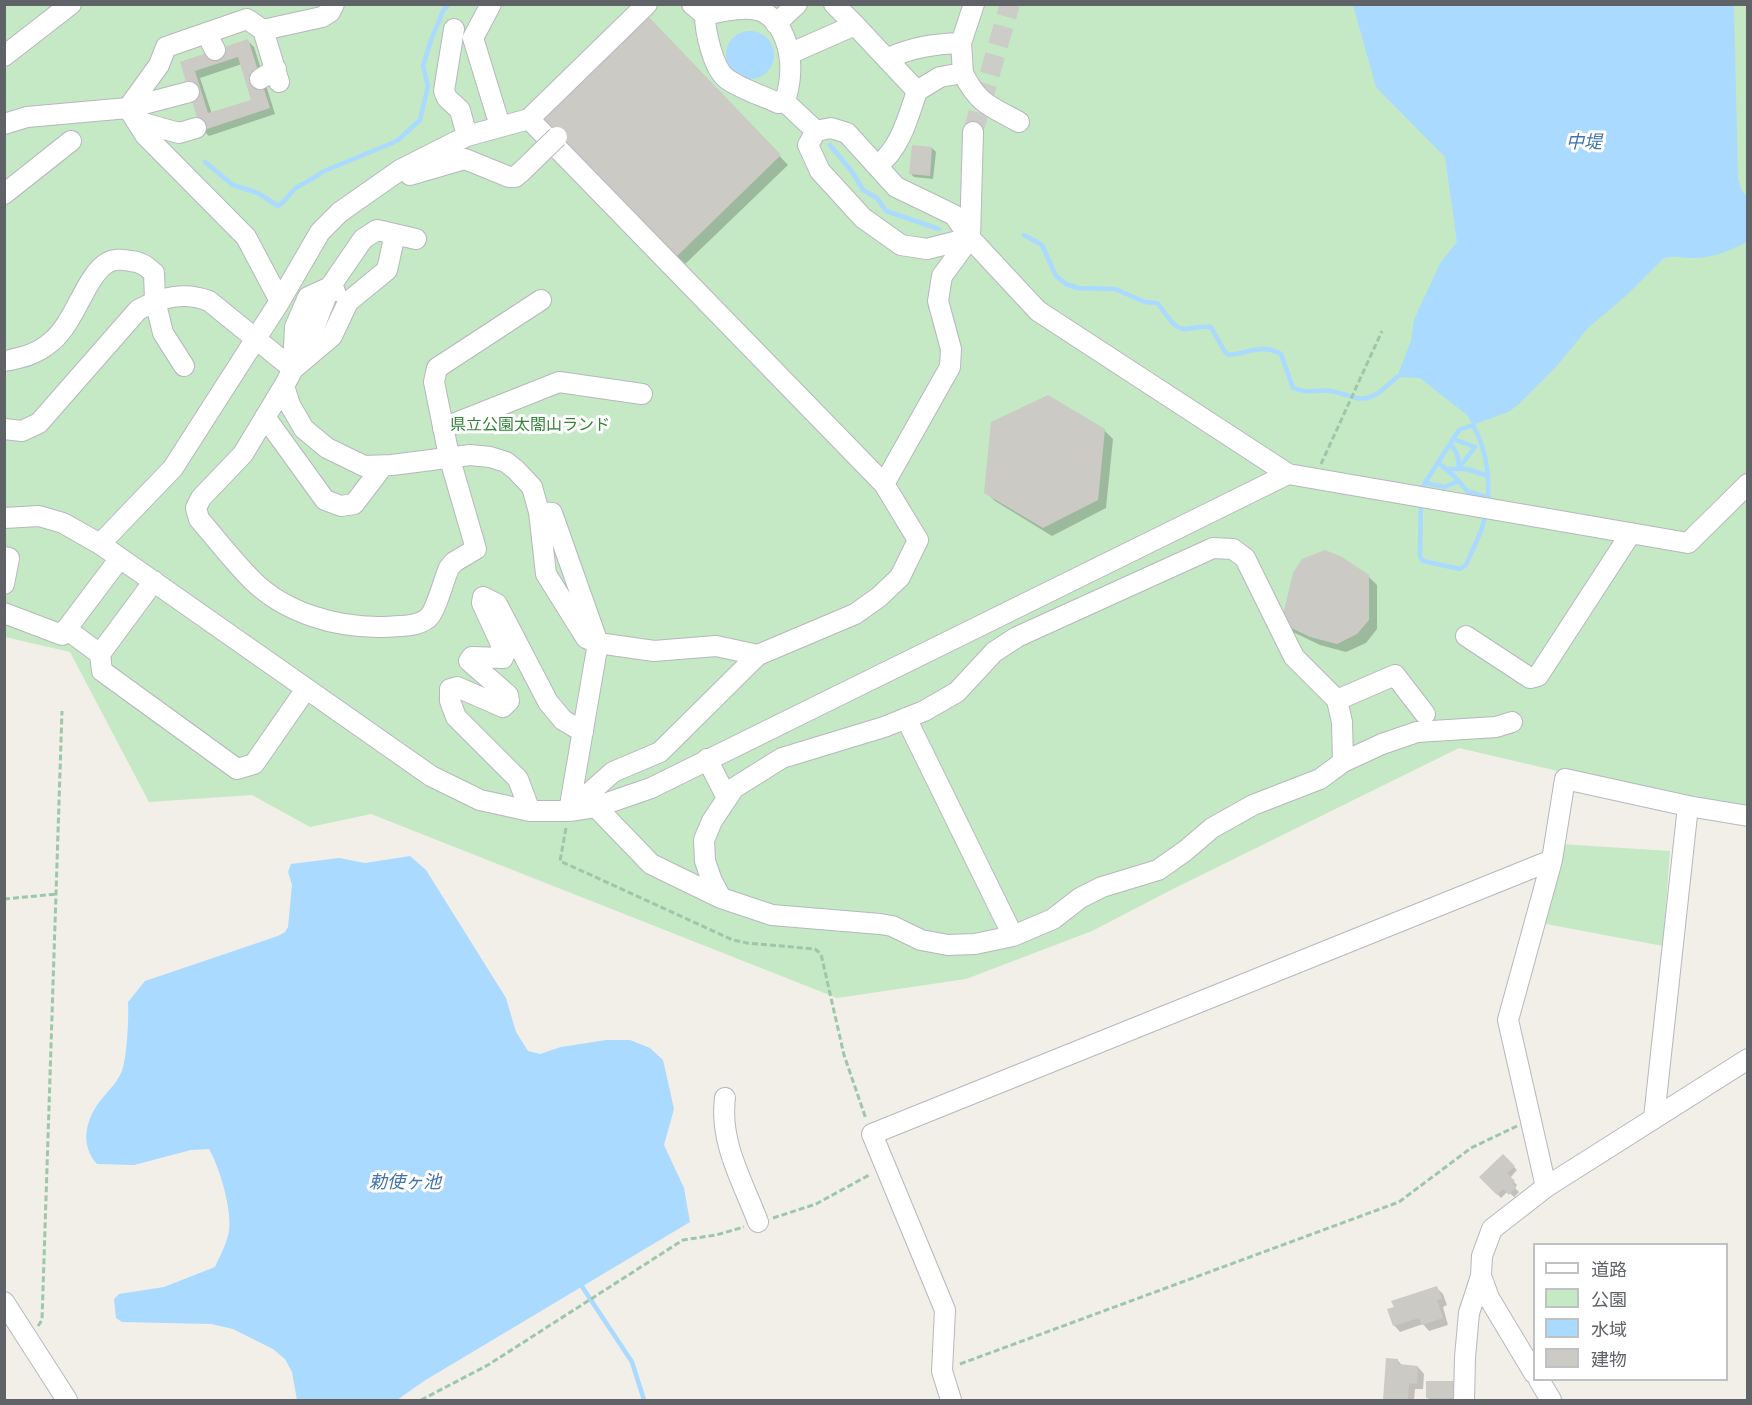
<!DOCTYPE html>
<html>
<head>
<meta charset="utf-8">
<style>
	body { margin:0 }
	#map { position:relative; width:1752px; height:1405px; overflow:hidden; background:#f1efe8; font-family:"Open Sans","Noto Sans JP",sans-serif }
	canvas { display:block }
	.frame { position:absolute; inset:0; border:6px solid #5f6368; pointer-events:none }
	.legend { position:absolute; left:1533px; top:1243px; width:195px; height:138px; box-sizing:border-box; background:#fff; border:2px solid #bfc1c3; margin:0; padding:8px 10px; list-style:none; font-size:18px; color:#5f6368 }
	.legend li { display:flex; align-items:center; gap:12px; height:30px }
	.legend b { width:30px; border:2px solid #bfc1c3 }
</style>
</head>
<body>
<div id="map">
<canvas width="1752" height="1405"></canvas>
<div class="frame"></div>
<ul class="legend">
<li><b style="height:8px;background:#fff"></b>道路</li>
<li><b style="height:16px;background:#c5e8c5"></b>公園</li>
<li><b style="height:16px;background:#aadaff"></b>水域</li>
<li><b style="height:16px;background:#cccac5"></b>建物</li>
</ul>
</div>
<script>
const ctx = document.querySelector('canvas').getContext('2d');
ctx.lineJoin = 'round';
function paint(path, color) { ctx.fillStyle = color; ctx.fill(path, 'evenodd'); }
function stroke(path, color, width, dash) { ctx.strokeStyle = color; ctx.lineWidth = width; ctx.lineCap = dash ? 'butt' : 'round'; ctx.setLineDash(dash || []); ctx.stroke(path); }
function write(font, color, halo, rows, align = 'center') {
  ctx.font = font + ' "Open Sans","Noto Sans JP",sans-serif'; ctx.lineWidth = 6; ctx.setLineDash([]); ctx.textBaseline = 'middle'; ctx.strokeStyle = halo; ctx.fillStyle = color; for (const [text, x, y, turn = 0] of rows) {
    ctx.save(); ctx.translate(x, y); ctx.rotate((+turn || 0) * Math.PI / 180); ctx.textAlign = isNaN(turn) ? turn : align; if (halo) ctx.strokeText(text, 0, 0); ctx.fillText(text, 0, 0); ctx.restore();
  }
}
paint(new Path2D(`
	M 5,5 L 1747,5 L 1747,812 L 1691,802 L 1459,748 L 1171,890 L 1092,931 L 966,979 L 837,998 L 371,814 L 310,827 L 252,795 L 149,802 L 70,652 L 5,637 Z
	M 1560,844 L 1670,851 L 1663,946 L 1541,923 Z`), '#c5e8c5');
paint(new Path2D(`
	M 1353,5 L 1734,5 L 1738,179 L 1741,189 L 1747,197 L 1747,242 C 1729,251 1713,258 1693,258 C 1683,258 1674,255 1664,258 L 1628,294 L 1588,328 L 1555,368 L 1521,402 L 1510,411 L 1473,425 L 1467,415 L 1420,378 L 1397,377 L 1411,341 L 1414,320 L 1422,302 L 1441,262 L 1457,242 L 1445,157 L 1376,87 Z
	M726 55a24 24 0 1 1 48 0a24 24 0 1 1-48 0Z
	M 410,856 L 426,870 L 506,998 L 516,1032 L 528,1051 L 540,1054 L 561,1047 L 606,1040 L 630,1040 L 650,1048 L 663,1060 L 674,1109 L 664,1145 L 684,1188 L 690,1222 L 424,1381 L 397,1400 L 297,1400 L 292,1372 L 285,1359 L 273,1349 L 233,1329 L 211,1324 L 122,1322 L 116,1318 L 114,1299 L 119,1294 L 164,1287 L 215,1267 C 220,1256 227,1243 229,1231 C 232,1210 220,1168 209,1149 L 191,1150 L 134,1165 L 97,1164 C 80,1145 85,1121 100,1101 C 108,1091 117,1083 122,1071 C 127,1057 129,1018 128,1002 L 145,981 L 278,936 L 285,932 L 288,927 L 292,885 L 288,872 L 291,864 L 339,858 L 365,863 Z`), '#aadaff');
paint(new Path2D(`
	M 646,16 L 788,165 L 681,268 L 539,115 Z
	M 247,40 L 254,47 L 275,114 L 209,136 L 203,130 L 181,62 ZM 242,64 L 253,101 L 212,114 L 200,78 Z
	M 932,148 L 936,152 L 933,179 L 914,177 L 910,173 Z
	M 1104,430 L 1113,439 L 1106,508 L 1052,536 L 995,501 L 986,492 Z
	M 1368,576 L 1377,585 L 1377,629 L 1366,643 L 1346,652 L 1320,645 L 1291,631 L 1283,622 Z
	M 1503,1156 L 1517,1170 L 1510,1178 L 1517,1185 L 1515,1188 L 1519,1192 L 1514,1197 L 1508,1191 L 1501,1198 L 1481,1177 Z
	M 1437,1288 L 1443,1294 L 1447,1305 L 1443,1307 L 1448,1325 L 1429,1331 L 1423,1324 L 1400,1332 L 1394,1325 Z
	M 1387,1360 L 1398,1361 L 1403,1366 L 1418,1367 L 1424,1374 L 1423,1389 L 1415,1389 L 1414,1400 L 1384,1400 Z
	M 1454,1383 L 1458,1387 L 1458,1400 L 1430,1400 L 1427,1397 Z`), '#0003');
stroke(new Path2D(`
	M 830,145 L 853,173 L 863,190 L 877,198 L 886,211 L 939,229
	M 205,162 L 233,185 L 258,193 L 278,206 C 286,201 290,193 296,188 C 305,182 314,179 322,172 L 397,141 L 420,120 L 428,86 L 423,66 L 431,40 L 443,11 L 449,4
	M 1024,235 L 1042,245 L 1056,276 L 1066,284 L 1078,288 L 1115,289 L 1145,302 L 1157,303 C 1165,311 1173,330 1186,329 C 1195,328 1202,326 1211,327 L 1225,352 L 1229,355 C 1250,353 1261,343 1281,354 L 1293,388 C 1313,395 1313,389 1330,391 C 1339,392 1348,396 1357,398 C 1373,402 1386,386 1397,377
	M 1473,425 C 1488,452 1492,488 1485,517 C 1482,533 1472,550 1466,565 L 1460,569 L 1423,561 L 1420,556 L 1421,489 L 1459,430 Z
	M 1450,444 C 1457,450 1459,459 1459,468 L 1475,447 L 1453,439
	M 1438,462 L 1456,478 L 1467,491 L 1489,498
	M 1447,469 L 1467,469 L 1488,476
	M 1425,483 L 1445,487 L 1458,481
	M 579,1282 L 632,1362 L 644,1400`), '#aadaff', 4.5);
paint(new Path2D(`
	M 646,14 L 781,155 L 672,261 L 537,115 Z
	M 248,39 L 270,108 L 201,131 L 180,62 ZM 238,57 L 251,100 L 208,113 L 195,71 Z
	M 912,145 L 932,147 L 930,176 L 909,174 Z
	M 1048,395 L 1105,429 L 1098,500 L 1043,528 L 984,493 L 991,422 Z
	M 1325,550 L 1342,557 L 1369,575 L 1369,620 L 1357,634 L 1337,644 L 1310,637 L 1281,623 L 1293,573 L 1302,559 Z
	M 1503,1154 L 1515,1166 L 1507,1173 L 1515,1181 L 1512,1183 L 1516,1187 L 1509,1195 L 1503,1189 L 1497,1195 L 1479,1177 Z
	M 1437,1286 L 1442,1299 L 1437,1300 L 1443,1318 L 1422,1325 L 1419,1318 L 1393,1326 L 1387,1309 L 1394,1307 L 1391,1301 Z
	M 1386,1358 L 1398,1359 L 1398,1364 L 1418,1366 L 1417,1384 L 1409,1383 L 1408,1400 L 1383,1400 Z
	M 1426,1381 L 1454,1381 L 1454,1398 L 1426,1398 Z`), '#cccac5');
stroke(new Path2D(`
	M 973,132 L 1010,4`), '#ccccc8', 20, [20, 10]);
const minor = new Path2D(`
	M 491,4 L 473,38 L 500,126
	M 692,4 L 705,15 C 721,11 750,4 765,13 C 784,24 792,53 790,75 C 790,84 787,93 785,102 L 816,131 L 831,128 L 847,133 L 896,187 L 954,215 L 970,238 L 1038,311 L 1288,474 L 1688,543 L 1748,484
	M 834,4 L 855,25
	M 705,15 C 705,31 713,69 727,79 C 741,89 763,96 778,103 L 785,102
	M 776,24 L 797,4
	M 454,29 L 444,91 L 447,98 L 460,110 L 467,136
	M 263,30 L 279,82
	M 206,33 L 215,50
	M 789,54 L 855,25 L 917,91 C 908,118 900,149 877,166
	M 4,56 L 71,4
	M 887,59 C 911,47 935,44 961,43 L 974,4
	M 963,73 C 978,104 990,106 1019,122
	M 260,79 L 276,69
	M 917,91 L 940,77 L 963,73 L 961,43
	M 189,92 L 128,108 L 159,65 L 166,47 L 247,19 L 263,30 L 322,17 L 330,12 L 334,4
	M 529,119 L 884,484
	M 136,121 L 179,133 L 196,128
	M 4,124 L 27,117 L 128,108 L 145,135 L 246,237 L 280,301
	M 816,131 L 808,145 L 820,171 L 863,218 L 901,245 L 927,249 L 970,238
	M 410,175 L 465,159 L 509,177 L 515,177 L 521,172
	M 4,194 L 71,141
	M 395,234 L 387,270 L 348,302 L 332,336 L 293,369 L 295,327 L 308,297 L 330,287 L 363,239 L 377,230 L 416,239
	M 298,359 L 311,335 L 330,287 L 335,291
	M 4,361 C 22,358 37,354 51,342 C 75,323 86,275 107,263 C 113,259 123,259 130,261 C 141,262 145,265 154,273 L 155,300 L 163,333 L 184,366
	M 284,386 L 243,454 L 201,498 L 196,508 L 199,519 C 217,540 234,562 253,581 C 286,613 335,627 379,627 C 394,626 416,628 428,618 C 436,611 444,579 449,568 L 454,562 L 476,549 L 449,456 L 434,382 L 437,368 L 541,300
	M 265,417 L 325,500 L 341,506 L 354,504 L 383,466
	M 443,428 L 559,382 L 642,394
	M 4,429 L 22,431 L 39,423 L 138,310 C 161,297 184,291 209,301 L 293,369 L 284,386 L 290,405 L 304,429 L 327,448 L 364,466 L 392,465 L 470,455 L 490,457 L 506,462 L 516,470 L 532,487 L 539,512 L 546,574 L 586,638 L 598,643 L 654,651 L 716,646 L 758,655
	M 539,512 L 552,513 L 598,643 L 569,811
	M 4,518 L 39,516 L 63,523 L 100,544 L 431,776 L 480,800 L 530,811 L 569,811 L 596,807 L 651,788 L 1288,474
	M 100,544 L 173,468 L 280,301 L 320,232 L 340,212 L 400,170 L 467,136 L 529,119 L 647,4
	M 4,557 L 9,558 L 4,584
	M 4,613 L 62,635 L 120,558
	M 66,629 L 100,654 L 154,581
	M 1466,636 L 1530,678 L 1538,676 L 1631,533
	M 100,654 L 102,671 L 237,769 L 254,764 L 306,689
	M 1337,700 L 1395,675 L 1425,714
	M 906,718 L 1013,936
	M 707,759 L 727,798
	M 596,807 L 651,864 L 721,898 L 772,915 L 880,924 L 892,926 L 921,940 L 948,945 L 975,944 L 1013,936 L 1053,919 L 1080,898 L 1102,887 L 1158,870 L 1185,851 L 1212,828 L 1253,805 L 1320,779 L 1343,762 L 1382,744 L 1417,732 L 1496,727 L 1512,722
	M 530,811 L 518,779 L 456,717 L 450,701 L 450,689 L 457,687 L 503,707 L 509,701 L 508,695 L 469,661 L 472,657 L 503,658 L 505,653 L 482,603 L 483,597 L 497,604 L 548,702 L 563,720 L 583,732
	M 569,811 L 613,772 L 660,752 L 758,655 L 855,614 L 879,597 L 900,577 L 918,540 L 884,484 L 950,367 L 951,349 L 938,301 L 942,276 L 970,238 L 973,132
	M 721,898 L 712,881 L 705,861 L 704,840 L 712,821 L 734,788 L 782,758 L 884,727 L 924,711 L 957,692 L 994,652 L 1017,637 L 1213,548 L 1233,549 L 1245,558 L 1294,657 L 1337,700 L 1342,722 L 1343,762
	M 725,1098 C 719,1142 743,1182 758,1222
	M 1654,1118 L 1688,806
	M 1546,1187 L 1508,1020 L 1552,860 L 1565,779 L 1688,806 L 1748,816
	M 4,1302 L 67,1400
	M 1534,1373 L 1489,1298 L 1481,1276 L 1482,1256 L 1492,1229 L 1546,1187 L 1748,1059
	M 1539,1380 L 1551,1400
	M 951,1400 L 942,1371 L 945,1310 L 872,1134 L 1552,860
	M 1464,1400 L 1465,1357 L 1469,1313 L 1481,1276`);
stroke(minor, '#b5b8bc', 22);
stroke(new Path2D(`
	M 1321,464 L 1382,331
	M 566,828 L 560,861 L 733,940 L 747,943 L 815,949 L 821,954 L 844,1055 L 866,1119
	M 4,899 L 57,894
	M 773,1218 L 816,1204 L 871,1174
	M 38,1326 L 42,1320 L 62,711
	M 960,1364 L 1399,1202 L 1471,1148 L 1517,1126
	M 421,1400 L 488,1365 L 683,1240 L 716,1235 L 744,1227`), '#9cc7a9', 3, [6, 3]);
stroke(minor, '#fff', 20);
const minorBridge = new Path2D(`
	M 521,172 L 557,137`);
stroke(minorBridge, '#b5b8bc', 22, []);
stroke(minorBridge, '#fff', 20);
write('16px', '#348238', '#fff', [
	["県立公園太閤山ランド",530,425]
]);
write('italic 18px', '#4174aa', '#fff', [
	["中堤",1584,143],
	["勅使ヶ池",405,1183]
]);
</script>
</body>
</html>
